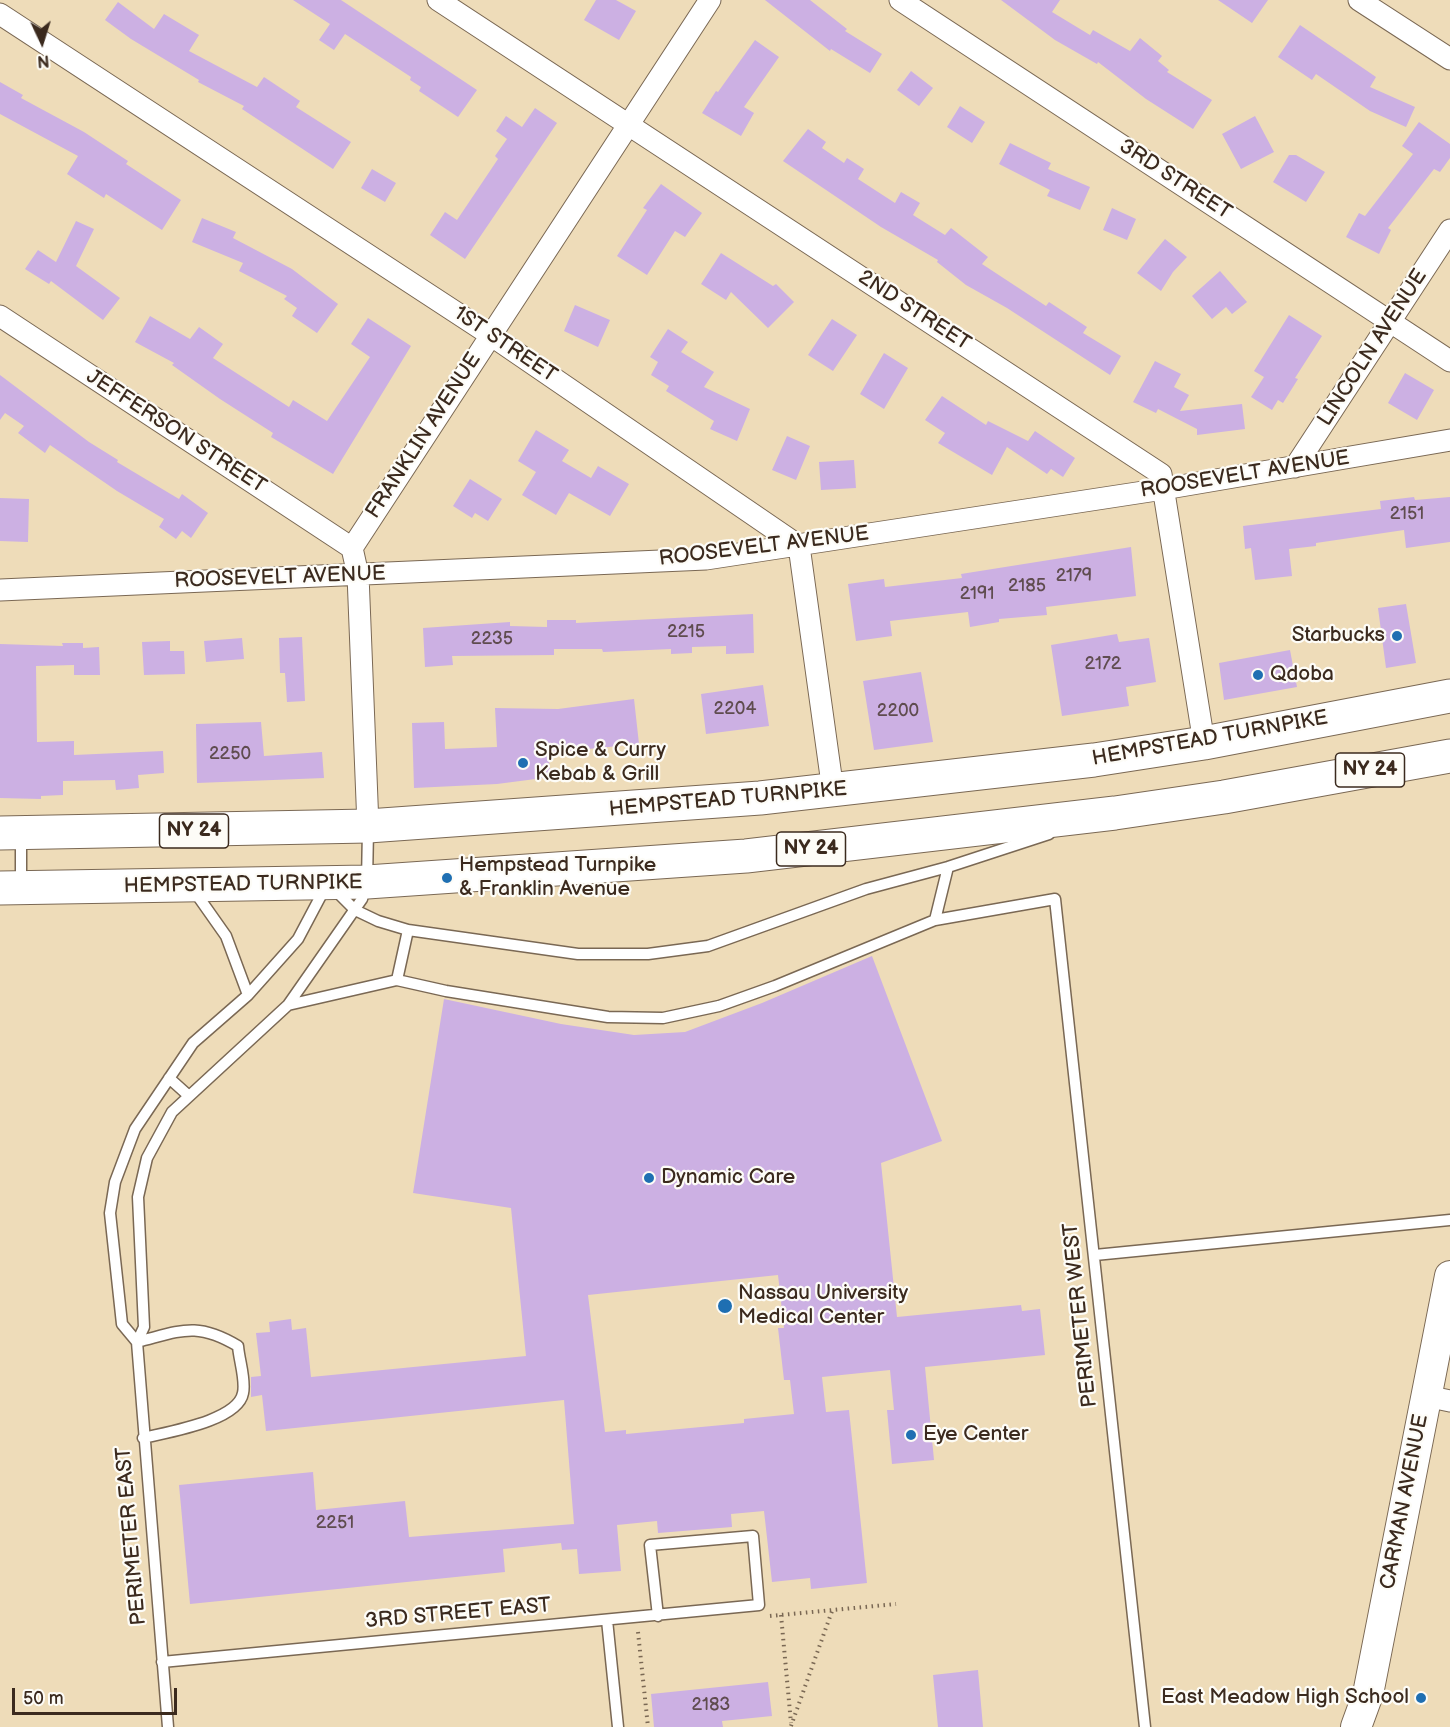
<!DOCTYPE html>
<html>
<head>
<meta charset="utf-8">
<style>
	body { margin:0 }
	#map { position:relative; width:1450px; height:1727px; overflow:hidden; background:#eedcb9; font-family:"Balsamiq Sans",sans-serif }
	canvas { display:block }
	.north { position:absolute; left:12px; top:12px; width:60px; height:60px; -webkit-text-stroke:4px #fdfcf7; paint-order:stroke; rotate:176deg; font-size:16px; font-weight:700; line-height:24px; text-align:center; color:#3b2a1e }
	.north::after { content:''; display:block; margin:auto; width:21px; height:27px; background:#3b2a1e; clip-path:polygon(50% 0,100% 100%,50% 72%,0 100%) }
	.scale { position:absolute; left:12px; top:1688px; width:165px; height:27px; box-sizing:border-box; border:3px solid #3b2a1e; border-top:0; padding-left:8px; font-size:18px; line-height:21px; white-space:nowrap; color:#3b2a1e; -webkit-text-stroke:4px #fdfcf7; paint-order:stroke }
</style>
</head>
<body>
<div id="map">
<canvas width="1450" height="1727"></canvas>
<div class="north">N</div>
<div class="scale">50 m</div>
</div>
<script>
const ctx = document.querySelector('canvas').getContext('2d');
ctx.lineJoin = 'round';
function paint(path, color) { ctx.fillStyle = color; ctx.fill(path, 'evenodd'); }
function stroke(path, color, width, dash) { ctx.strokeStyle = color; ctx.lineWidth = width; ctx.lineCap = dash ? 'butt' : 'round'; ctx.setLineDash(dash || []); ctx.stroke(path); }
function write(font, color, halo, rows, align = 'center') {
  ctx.font = font + ' "Balsamiq Sans",sans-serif'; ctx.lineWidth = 4.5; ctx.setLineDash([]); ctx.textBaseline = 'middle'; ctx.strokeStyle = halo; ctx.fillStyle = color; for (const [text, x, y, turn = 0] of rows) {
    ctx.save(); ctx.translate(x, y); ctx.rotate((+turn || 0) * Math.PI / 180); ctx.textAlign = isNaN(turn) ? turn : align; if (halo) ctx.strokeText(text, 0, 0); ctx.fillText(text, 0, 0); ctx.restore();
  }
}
paint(new Path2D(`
	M 293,0 L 341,0 L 477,90 L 458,117 L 419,91 L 421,87 L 410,80 L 411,77 L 345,34 L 334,50 L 319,40 L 330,24 Z
	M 596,0 L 616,0 L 636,11 L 619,40 L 584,20 Z
	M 765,0 L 810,0 L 847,29 L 845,31 L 882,54 L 870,73 L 831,49 L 830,51 Z
	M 1001,0 L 1060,0 L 1052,12 L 1090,35 L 1093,30 L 1130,51 L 1140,38 L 1162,56 L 1158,61 L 1169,70 L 1167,72 L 1212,100 L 1193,129 L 1146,99 L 1098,62 L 1097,64 L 1055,40 Z
	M 1218,0 L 1268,0 L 1252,23 Z
	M 118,2 L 154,29 L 164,14 L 199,35 L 189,51 L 257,87 L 264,77 L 300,101 L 296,107 L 351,142 L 333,169 L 242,109 L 244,106 L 198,82 L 199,80 L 131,39 L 105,20 Z
	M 1300,25 L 1376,77 L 1370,87 L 1415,107 L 1406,127 L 1370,111 L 1316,74 L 1312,80 L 1278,57 Z
	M 755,40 L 779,57 L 744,107 L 754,113 L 741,136 L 702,113 L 716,91 L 718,92 Z
	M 911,71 L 933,88 L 919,106 L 897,90 Z
	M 0,82 L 23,95 L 21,98 L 84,132 L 128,161 L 126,164 L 181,200 L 162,230 L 106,194 L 104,198 L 67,174 L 78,156 L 0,114 Z
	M 960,106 L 985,122 L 972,143 L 947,127 Z
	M 535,108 L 557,123 L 465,259 L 430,235 L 445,212 L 457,220 L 498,159 L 495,156 L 507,139 L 496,131 L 506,116 L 522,127 Z
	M 1255,116 L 1274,152 L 1241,169 L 1222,134 Z
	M 1419,122 L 1450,144 L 1450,158 L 1440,172 L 1434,169 L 1388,228 L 1391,230 L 1379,254 L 1346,237 L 1359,213 L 1365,216 L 1413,154 L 1402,146 Z
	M 808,129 L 826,142 L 822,148 L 844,163 L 847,158 L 864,169 L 858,179 L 895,203 L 901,192 L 920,203 L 913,215 L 945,235 L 951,228 L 988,257 L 982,264 L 1046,306 L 1049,302 L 1087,327 L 1083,333 L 1121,356 L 1110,375 L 1007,308 L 966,285 L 937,262 L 938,260 L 881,227 L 783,161 Z
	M 1010,143 L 1051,163 L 1048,169 L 1090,187 L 1080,210 L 1047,196 L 1050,190 L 999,164 Z
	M 1289,155 L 1296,155 L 1325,172 L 1306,202 L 1273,182 Z
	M 372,169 L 396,183 L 385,202 L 361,188 Z
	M 661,184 L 702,213 L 685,237 L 675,231 L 647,275 L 617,256 L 647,210 L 643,208 Z
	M 1112,208 L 1136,219 L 1127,240 L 1103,230 Z
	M 202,218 L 236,232 L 233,238 L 292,269 L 338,304 L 317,333 L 292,316 L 297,308 L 284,299 L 287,296 L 239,271 L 243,263 L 192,242 Z
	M 76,221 L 94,229 L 76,266 L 120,298 L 103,320 L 51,281 L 49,284 L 25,269 L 38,250 L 56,262 Z
	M 1165,239 L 1187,257 L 1173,272 L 1161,291 L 1137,273 Z
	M 721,253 L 773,286 L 776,284 L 794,302 L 768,328 L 731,292 L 726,300 L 701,284 Z
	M 1220,271 L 1247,302 L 1232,314 L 1226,307 L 1212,319 L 1192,296 Z
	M 575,305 L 610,320 L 598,347 L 564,331 Z
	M 1289,315 L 1322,336 L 1295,378 L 1298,379 L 1283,403 L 1278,400 L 1272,410 L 1251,397 L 1264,377 L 1254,371 Z
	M 150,316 L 190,339 L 199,327 L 223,344 L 213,358 L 289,407 L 293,400 L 327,421 L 370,357 L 351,344 L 368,318 L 411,346 L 333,474 L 271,437 L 273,433 L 220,399 L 172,365 L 174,363 L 135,342 Z
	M 832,319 L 857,335 L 833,371 L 808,355 Z
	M 668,329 L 688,342 L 681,352 L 714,372 L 704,387 L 750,409 L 737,441 L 710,429 L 714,421 L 666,391 L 669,386 L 651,375 L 658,362 L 650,357 Z
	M 884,353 L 908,368 L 884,409 L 860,394 Z
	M 1155,361 L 1181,374 L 1174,387 L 1189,395 L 1180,411 L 1242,404 L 1245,429 L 1197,435 L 1197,429 L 1158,409 L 1156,413 L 1133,402 Z
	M 1405,373 L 1434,390 L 1417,420 L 1388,403 Z
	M 0,375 L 89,442 L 118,460 L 117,462 L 179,499 L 182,494 L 208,513 L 191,538 L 182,531 L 176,539 L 159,527 L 164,519 L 117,491 L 50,445 L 45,453 L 18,433 L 24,426 L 5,413 L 0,420 Z
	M 942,396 L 986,425 L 988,421 L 1028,441 L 1035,431 L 1075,458 L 1063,477 L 1051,469 L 1047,474 L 1007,447 L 992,475 L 938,443 L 945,433 L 925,420 Z
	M 536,430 L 569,450 L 562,461 L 591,478 L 598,466 L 629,484 L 610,516 L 569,493 L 556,515 L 522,495 L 536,472 L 518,461 Z
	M 787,436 L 810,446 L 796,480 L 772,470 Z
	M 854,460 L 856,488 L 821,490 L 819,462 Z
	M 470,479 L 502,499 L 488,521 L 475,513 L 472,518 L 453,506 Z
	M 1414,497 L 1415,500 L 1450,497 L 1450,542 L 1406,548 L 1404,530 L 1316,543 L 1316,546 L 1289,549 L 1292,576 L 1255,580 L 1251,548 L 1245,549 L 1243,526 L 1381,509 L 1380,501 Z
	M 0,498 L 29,499 L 28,542 L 0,541 Z
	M 1131,547 L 1136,596 L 1046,607 L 1047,615 L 999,619 L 999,622 L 970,627 L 968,612 L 890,621 L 892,636 L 856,641 L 848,584 L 884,579 L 885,587 L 962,578 L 961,574 Z
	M 1406,604 L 1416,663 L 1386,668 L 1378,608 Z
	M 753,614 L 754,653 L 726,654 L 726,646 L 692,647 L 692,653 L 671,654 L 671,649 L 603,652 L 602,649 L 554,649 L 554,655 L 452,656 L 453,665 L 425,667 L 423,628 L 510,622 L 510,626 L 547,627 L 547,620 L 576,620 L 576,623 Z
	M 1117,634 L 1119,642 L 1149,638 L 1156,682 L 1126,687 L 1129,706 L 1062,716 L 1051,645 Z
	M 302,637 L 305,701 L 287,702 L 285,673 L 280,673 L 279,638 Z
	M 242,638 L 244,659 L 206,662 L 204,641 Z
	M 170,641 L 170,651 L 184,651 L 185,674 L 144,675 L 142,642 Z
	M 62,643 L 83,643 L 83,648 L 99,647 L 100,675 L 74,675 L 74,665 L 36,666 L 37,742 L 74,741 L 74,755 L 163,751 L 164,773 L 138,775 L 139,788 L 116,790 L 115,780 L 63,781 L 63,795 L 41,796 L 41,799 L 0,798 L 0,644 L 63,646 Z
	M 1290,650 L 1297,687 L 1224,700 L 1219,663 Z
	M 921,672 L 933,742 L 874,750 L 863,681 Z
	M 763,685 L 769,726 L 706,734 L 701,694 Z
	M 634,699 L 639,744 L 548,753 L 551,777 L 497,784 L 414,788 L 412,723 L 444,722 L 445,749 L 497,747 L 495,708 L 558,709 Z
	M 261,722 L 264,756 L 322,752 L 324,778 L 197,783 L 196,724 Z
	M 872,956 L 942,1141 L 881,1163 L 897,1317 L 1021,1305 L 1022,1311 L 1040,1309 L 1045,1355 L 925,1367 L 934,1460 L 892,1464 L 887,1410 L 894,1410 L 890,1370 L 822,1377 L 826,1412 L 849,1410 L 867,1583 L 811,1589 L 810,1578 L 772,1582 L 764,1511 L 731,1514 L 732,1527 L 658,1533 L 657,1521 L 617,1525 L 621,1571 L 579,1574 L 577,1549 L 562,1550 L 561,1543 L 503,1549 L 505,1572 L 190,1604 L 179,1485 L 313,1472 L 316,1510 L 405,1501 L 409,1537 L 574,1524 L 564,1400 L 266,1431 L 262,1395 L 251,1397 L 251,1377 L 261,1376 L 256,1333 L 270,1332 L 269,1322 L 291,1319 L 292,1330 L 306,1328 L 311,1377 L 526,1356 L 511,1208 L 413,1193 L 444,999 L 561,1024 L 634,1035 L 685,1032 L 762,1003 ZM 778,1275 L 784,1328 L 778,1328 L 784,1380 L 790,1380 L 794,1414 L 744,1419 L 744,1423 L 626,1434 L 626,1430 L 605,1432 L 588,1295 Z
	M 978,1670 L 983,1727 L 938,1727 L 933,1675 Z
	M 768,1682 L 772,1716 L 722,1721 L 723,1727 L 654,1727 L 651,1694 Z`), '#ccb0e3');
const lane = new Path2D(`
	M 21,837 L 21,884
	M 335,890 L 355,910 L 378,921 L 408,930 L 578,954 L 648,954 L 708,946 L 866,889 L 948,867 L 1049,834
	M 195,892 L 226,936 L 248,995
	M 935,920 L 948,867
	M 397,980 L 408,930
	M 288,1005 L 397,980 L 446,991 L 608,1017 L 663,1018 L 719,1006 L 775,986 L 935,920 L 1055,899 L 1145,1727
	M 169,1078 L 189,1096
	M 1095,1255 L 1450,1220
	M 137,1342 L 122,1324 L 110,1213 L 115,1182 L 135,1129 L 193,1043 L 248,995 L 298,939 L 325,888
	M 137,1342 C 181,1331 196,1321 238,1346 C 239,1360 246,1380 243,1393 C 238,1421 167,1432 143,1438
	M 607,1620 L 618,1727
	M 162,1662 L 759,1605 L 753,1536 L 650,1545 L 658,1616
	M 168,1727 L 137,1342 L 144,1327 L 138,1197 L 147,1158 L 172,1112 L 288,1005 L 362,899 L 367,882 L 368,829`);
const street = new Path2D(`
	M 438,0 L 1161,474 L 1204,743
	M 900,0 L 1450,361
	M 1359,0 L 1450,59
	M 0,14 L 489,334 L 799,546 L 833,791
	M 0,316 L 352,548
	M 1295,467 L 1450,230
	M 0,590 L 706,559 L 1163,489 L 1450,440
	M 368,826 L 358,575 L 352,548 L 710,0
	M 1426,1396 L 1450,1401`);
const secondary = new Path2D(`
	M 1356,1727 L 1368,1694 L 1450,1276`);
const primary = new Path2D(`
	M 0,833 L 368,826 L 760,798 L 1094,760 L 1204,743 L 1450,696
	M 0,888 L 367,882 L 746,856 L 1115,813 L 1224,797 L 1450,756`);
stroke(lane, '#7a6854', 13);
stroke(street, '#7a6854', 23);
stroke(secondary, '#7a6854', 32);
stroke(primary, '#7a6854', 35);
stroke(new Path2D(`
	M 781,1615 L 791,1723
	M 770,1616 L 896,1604
	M 638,1632 L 648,1727
	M 791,1726 L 832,1611`), '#7a6854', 4, [1.5, 4.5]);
stroke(lane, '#fff', 10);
stroke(street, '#fff', 21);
stroke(secondary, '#fff', 30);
stroke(primary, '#fff', 33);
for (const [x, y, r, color] of [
	[1397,636,6,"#1f6fb2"],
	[1258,675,6,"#1f6fb2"],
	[523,763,6,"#1f6fb2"],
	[447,878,6,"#1f6fb2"],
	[649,1178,6,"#1f6fb2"],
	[725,1306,8,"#1f6fb2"],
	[911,1435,6,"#1f6fb2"],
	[1421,1698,6,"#1f6fb2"]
]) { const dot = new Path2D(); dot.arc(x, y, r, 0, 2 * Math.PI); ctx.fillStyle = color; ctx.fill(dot); stroke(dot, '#fdfcf7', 2); }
write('18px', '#5f4c4f', null, [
	["2151",1407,514],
	["2179",1074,576],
	["2185",1027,586],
	["2191",977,594],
	["2215",686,632],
	["2235",492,639],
	["2172",1103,664],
	["2204",735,709],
	["2200",898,711],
	["2250",230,754],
	["2251",335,1523],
	["2183",711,1705]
]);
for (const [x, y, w] of [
	[1370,770,69],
	[194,831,69],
	[811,849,69]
]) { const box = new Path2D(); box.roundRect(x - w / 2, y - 17, w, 34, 4.5); ctx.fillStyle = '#fdfcf7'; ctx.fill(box); stroke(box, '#3b2a1e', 1.5); }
write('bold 20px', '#3b2a1e', null, [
	["NY 24",1370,770],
	["NY 24",194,831],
	["NY 24",811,849]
]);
write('21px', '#3b2a1e', '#fdfcf7', [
	["3RD STREET",1175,180,33],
	["2ND STREET",914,311,33],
	["1ST STREET",505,345,34],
	["LINCOLN AVENUE",1373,348,-57],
	["JEFFERSON STREET",176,432,33],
	["FRANKLIN AVENUE",424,436,-57],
	["ROOSEVELT AVENUE",1245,475,-9],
	["ROOSEVELT AVENUE",764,547,-7],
	["ROOSEVELT AVENUE",280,578,-2],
	["HEMPSTEAD TURNPIKE",1210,739,-10],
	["HEMPSTEAD TURNPIKE",728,800,-5],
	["HEMPSTEAD TURNPIKE",243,885,-1],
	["PERIMETER WEST",1081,1315,-96],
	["CARMAN AVENUE",1405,1502,-79],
	["PERIMETER EAST",132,1536,-95],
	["3RD STREET EAST",458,1614,-5]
]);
write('21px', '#3b2a1e', '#fdfcf7', [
	["Starbucks",1385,636,"right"],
	["Qdoba",1270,675],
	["Spice & Curry",535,751],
	["Kebab & Grill",535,775],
	["Hempstead Turnpike",459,866],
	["& Franklin Avenue",459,890],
	["Dynamic Care",661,1178],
	["Nassau University",738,1294],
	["Medical Center",738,1318],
	["Eye Center",923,1435],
	["East Meadow High School",1409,1698,"right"]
], 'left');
</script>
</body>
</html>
